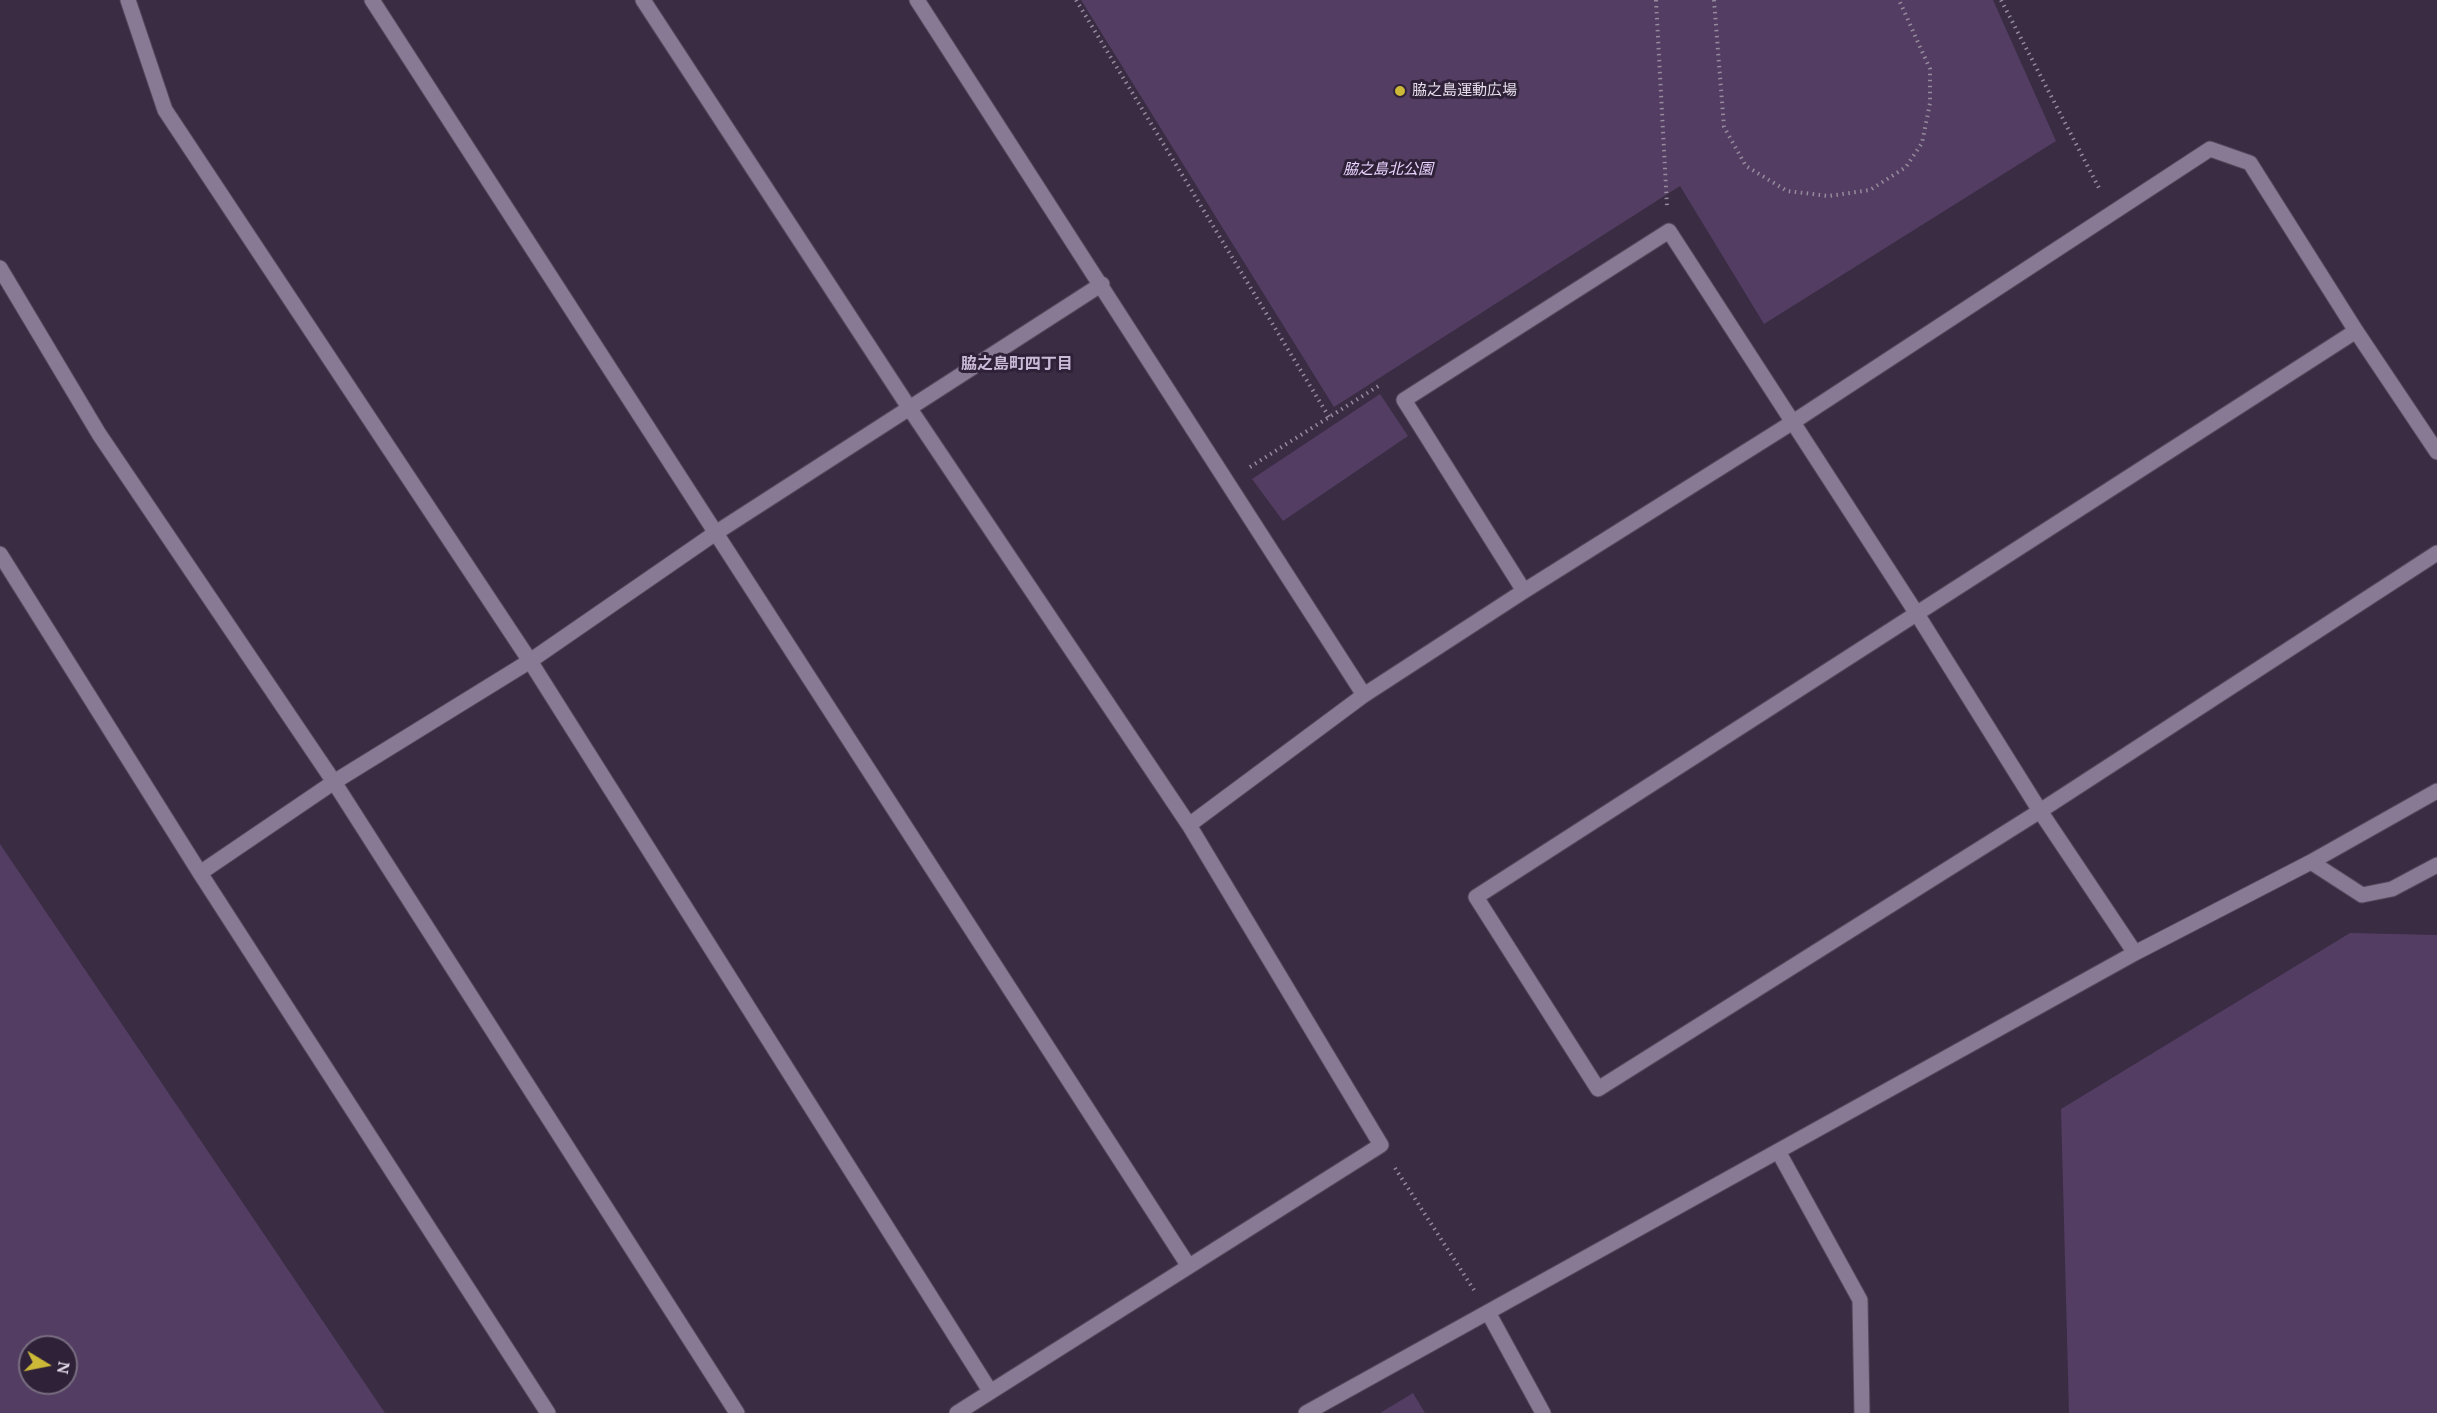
<!DOCTYPE html>
<html>
<head>
<meta charset="utf-8">
<style>
	body { margin:0 }
	#map { position:relative; width:2437px; height:1413px; overflow:hidden; background:#392c43; font-family:"PT Serif",serif }
	canvas { display:block }
	.north { position:absolute; left:18px; top:1335px; width:60px; height:60px; box-sizing:border-box; background:#2f2238; border:2px solid #786d80; border-radius:50%; rotate:100deg; font-size:16px; font-weight:700; line-height:24px; text-align:center; color:#e5ddeb }
	.north::after { content:''; display:block; margin:auto; width:21px; height:27px; background:#cdb938; clip-path:polygon(50% 0,100% 100%,50% 72%,0 100%) }
</style>
</head>
<body>
<div id="map">
<canvas width="2437" height="1413"></canvas>
<div class="north">N</div>
</div>
<script>
const ctx = document.querySelector('canvas').getContext('2d');
ctx.lineJoin = 'round';
function paint(path, color) { ctx.fillStyle = color; ctx.fill(path, 'evenodd'); }
function stroke(path, color, width, dash) { ctx.strokeStyle = color; ctx.lineWidth = width; ctx.lineCap = dash ? 'butt' : 'round'; ctx.setLineDash(dash || []); ctx.stroke(path); }
function write(font, color, halo, rows, align = 'center') {
  ctx.font = font + ' "PT Serif","Noto Sans JP",serif'; ctx.lineWidth = 6; ctx.setLineDash([]); ctx.textBaseline = 'middle'; ctx.strokeStyle = halo; ctx.fillStyle = color; for (const [text, x, y, turn = 0] of rows) {
    ctx.save(); ctx.translate(x, y); ctx.rotate((+turn || 0) * Math.PI / 180); ctx.textAlign = isNaN(turn) ? turn : align; if (halo) ctx.strokeText(text, 0, 0); ctx.fillText(text, 0, 0); ctx.restore();
  }
}
paint(new Path2D(`
	M 1081,0 L 1993,0 L 2056,141 L 1764,324 L 1680,186 L 1334,407 Z
	M 1380,394 L 1408,436 L 1283,521 L 1252,479 Z
	M 0,844 L 385,1413 L 0,1413 ZM 30,1347 L 66,1347 L 66,1383 L 30,1383 Z
	M 2350,933 L 2437,935 L 2437,1413 L 2069,1413 L 2061,1109 Z
	M 1413,1393 L 1425,1413 L 1380,1413 Z`), '#533d62');
const minor = new Path2D(`
	M 128,0 L 165,110 L 530,661 L 990,1391
	M 372,0 L 1188,1265
	M 643,0 L 910,409 L 1189,825 L 1381,1145 L 957,1413
	M 917,0 L 1364,695
	M 0,268 L 99,434 L 334,782 L 737,1413
	M 2356,331 L 1476,897 L 1598,1089 L 2040,811 L 2437,553
	M 0,554 L 200,873 L 548,1413
	M 1524,591 L 1404,400 L 1669,231 L 1917,614 L 2040,811 L 2135,953
	M 1189,825 L 1364,695 L 1524,591 L 1793,422 L 2210,149 L 2250,163 L 2356,331 L 2437,452
	M 2311,862 L 2362,895 L 2392,889 L 2437,865
	M 200,873 L 334,782 L 530,661 L 714,534 L 1102,284
	M 1778,1151 L 1860,1300 L 1862,1413
	M 1489,1314 L 1543,1413
	M 1306,1413 L 2135,953 L 2311,862 L 2437,791`);
stroke(minor, '#53485b', 17);
stroke(new Path2D(`
	M 1076,0 L 1329,417
	M 1656,0 L 1667,206
	M 1714,0 L 1724,127 L 1746,166 L 1787,191 L 1829,196 L 1870,190 L 1906,167 L 1922,143 L 1930,103 L 1930,69 L 1899,0
	M 2001,0 L 2099,188
	M 1250,467 L 1380,385
	M 1395,1168 L 1474,1290`), '#958b9d', 4, [1.5, 4.5]);
stroke(minor, '#887a94', 15);
for (const [x, y, r, color] of [
	[1400,91,6,"#cdb938"]
]) { const dot = new Path2D(); dot.arc(x, y, r, 0, 2 * Math.PI); ctx.fillStyle = color; ctx.fill(dot); stroke(dot, '#2f2238', 2); }
write('15px', '#e5ddeb', '#2f2238', [
	["脇之島運動広場",1412,91]
], 'left');
write('italic 15px', '#ebd3ff', '#2f2238', [
	["脇之島北公園",1388,170]
]);
write('bold 16px', '#cabad7', '#2f2238', [
	["脇之島町四丁目",1017,364]
]);
</script>
</body>
</html>
